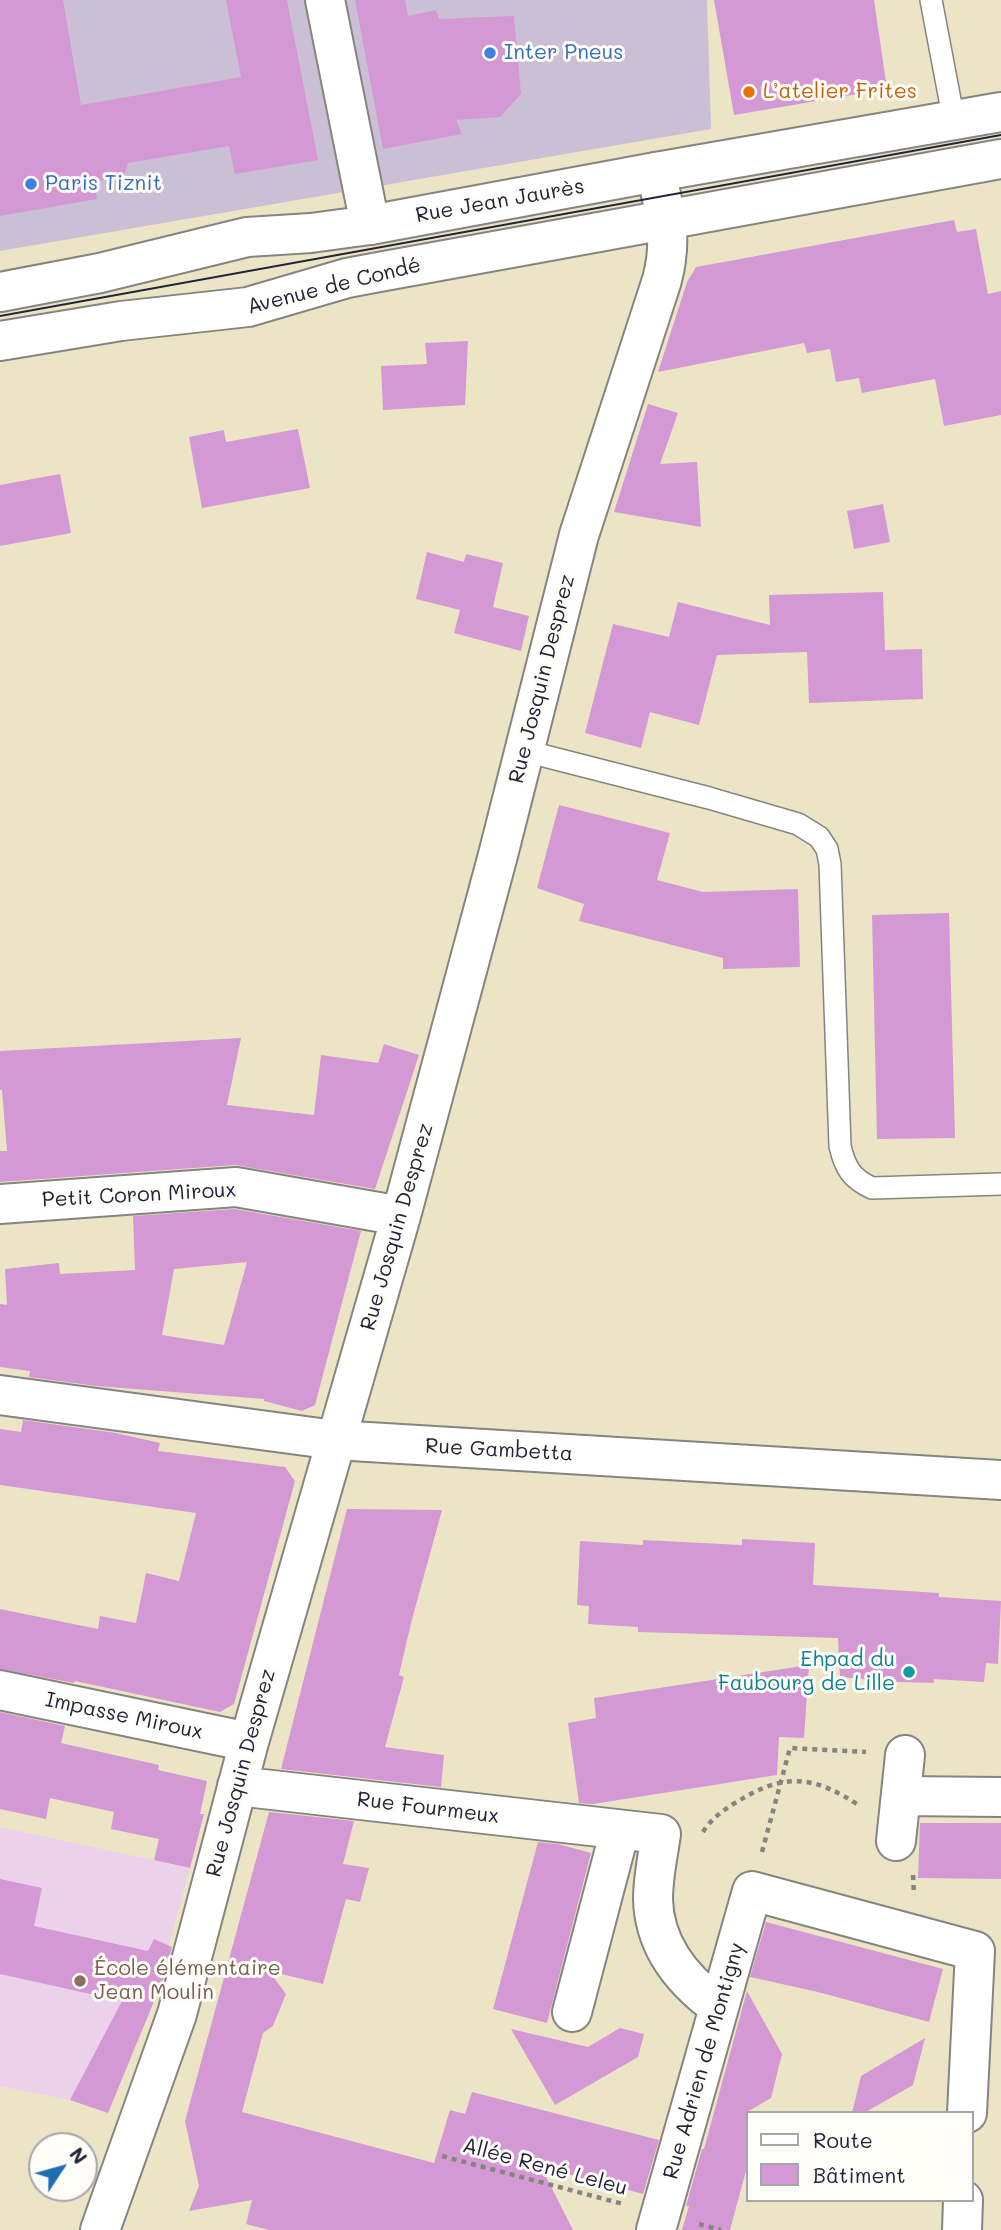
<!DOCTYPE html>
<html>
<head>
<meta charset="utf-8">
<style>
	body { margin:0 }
	#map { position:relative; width:1001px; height:2230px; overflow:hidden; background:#ebe5c6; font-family:Mali,sans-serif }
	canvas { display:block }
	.legend { position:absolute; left:746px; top:2111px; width:228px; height:91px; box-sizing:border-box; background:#fdfcf7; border:2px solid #a5a5ac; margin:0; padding:9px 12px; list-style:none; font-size:21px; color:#22223b }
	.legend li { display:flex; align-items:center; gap:14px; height:35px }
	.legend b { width:35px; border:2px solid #a5a5ac }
	.north { position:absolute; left:28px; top:2132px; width:70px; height:70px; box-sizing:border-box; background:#fdfcf7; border:2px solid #a5a5ac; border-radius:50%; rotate:54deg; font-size:19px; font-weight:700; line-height:28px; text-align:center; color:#22223b }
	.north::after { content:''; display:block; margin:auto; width:24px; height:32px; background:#1f6fb2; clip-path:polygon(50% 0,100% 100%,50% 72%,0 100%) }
</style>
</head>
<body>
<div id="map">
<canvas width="1001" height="2230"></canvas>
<ul class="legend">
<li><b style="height:9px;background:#fff"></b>Route</li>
<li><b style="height:19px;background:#d498d5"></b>Bâtiment</li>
</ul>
<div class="north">N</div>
</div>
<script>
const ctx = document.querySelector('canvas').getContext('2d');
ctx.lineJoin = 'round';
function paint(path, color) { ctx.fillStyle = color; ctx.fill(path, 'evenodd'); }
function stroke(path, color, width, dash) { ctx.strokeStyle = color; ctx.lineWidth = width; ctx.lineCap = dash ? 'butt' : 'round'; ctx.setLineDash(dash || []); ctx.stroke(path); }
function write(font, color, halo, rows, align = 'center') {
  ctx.font = font + ' Mali,sans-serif'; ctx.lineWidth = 6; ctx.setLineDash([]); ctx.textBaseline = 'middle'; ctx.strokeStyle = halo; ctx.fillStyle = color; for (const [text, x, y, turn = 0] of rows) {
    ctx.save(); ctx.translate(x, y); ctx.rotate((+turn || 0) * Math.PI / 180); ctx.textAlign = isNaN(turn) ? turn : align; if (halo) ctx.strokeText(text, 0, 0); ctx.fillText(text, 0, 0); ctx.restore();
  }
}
paint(new Path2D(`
	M 0,1827 L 190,1868 L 152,2007 L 108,2113 L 69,2100 L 0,2086 Z`), '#ecd1ea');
paint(new Path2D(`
	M 0,0 L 707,0 L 711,129 L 0,251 Z`), '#cbbfd5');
paint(new Path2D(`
	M 0,0 L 63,0 L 81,105 L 241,77 L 226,0 L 287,0 L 318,160 L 235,174 L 229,146 L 128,163 L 124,176 L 95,182 L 97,199 L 0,216 Z
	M 355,0 L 405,0 L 408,16 L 436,10 L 439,19 L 514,16 L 521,94 L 500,117 L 456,120 L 462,134 L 383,149 Z
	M 714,0 L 874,0 L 887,89 L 734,115 Z
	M 954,220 L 957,232 L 976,229 L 988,294 L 1001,291 L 1001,415 L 944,426 L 935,379 L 862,393 L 859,378 L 836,382 L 830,349 L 807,353 L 804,343 L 658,372 L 687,282 L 696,267 Z
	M 468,341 L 465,405 L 383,410 L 381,366 L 427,364 L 425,343 Z
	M 648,404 L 678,413 L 660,464 L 697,462 L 701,527 L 614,512 Z
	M 298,429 L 310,488 L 202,508 L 189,437 L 224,430 L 226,442 Z
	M 60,474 L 71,533 L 0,546 L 0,485 Z
	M 883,504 L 890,542 L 854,549 L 847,511 Z
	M 427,552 L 464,562 L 466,554 L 503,563 L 493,607 L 529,616 L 521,651 L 454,633 L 460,610 L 416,599 Z
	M 883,592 L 885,650 L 922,649 L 923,699 L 809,703 L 807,652 L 717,655 L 699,725 L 650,712 L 641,748 L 585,733 L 613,624 L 669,637 L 678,602 L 770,625 L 769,595 Z
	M 559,805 L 670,833 L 657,880 L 703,892 L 798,889 L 800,967 L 723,969 L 723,958 L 579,921 L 584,904 L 537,888 Z
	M 949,913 L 955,1138 L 877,1139 L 872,915 Z
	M 241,1038 L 227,1105 L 314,1115 L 321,1055 L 378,1063 L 384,1044 L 419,1055 L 375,1189 L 235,1165 L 0,1182 L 0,1151 L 7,1151 L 2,1090 L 0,1090 L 0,1051 Z
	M 235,1209 L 361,1231 L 315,1405 L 302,1411 L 264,1401 L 264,1399 L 96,1386 L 29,1377 L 30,1371 L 0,1367 L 0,1304 L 7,1305 L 5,1269 L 59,1263 L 60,1274 L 135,1270 L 133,1216 ZM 247,1262 L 224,1345 L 162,1335 L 174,1269 Z
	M 23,1420 L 116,1433 L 160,1443 L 158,1451 L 285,1467 L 295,1481 L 234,1704 L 220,1712 L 75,1681 L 74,1683 L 0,1669 L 0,1609 L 98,1629 L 100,1616 L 136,1623 L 146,1573 L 179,1581 L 196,1513 L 0,1485 L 0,1429 L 21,1432 Z
	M 347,1509 L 442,1510 L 411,1623 L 399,1675 L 404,1677 L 385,1747 L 444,1755 L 441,1787 L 281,1769 Z
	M 742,1539 L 815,1543 L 813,1585 L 939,1593 L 939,1597 L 1001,1601 L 998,1664 L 986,1663 L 984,1682 L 934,1679 L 934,1683 L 899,1682 L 840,1677 L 838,1638 L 638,1632 L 638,1627 L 588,1624 L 589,1606 L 577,1605 L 580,1541 L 643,1545 L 643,1540 L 742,1545 Z
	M 809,1665 L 804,1738 L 779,1737 L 777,1775 L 593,1804 L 579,1803 L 568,1723 L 596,1718 L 594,1698 Z
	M 0,1712 L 65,1726 L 61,1743 L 159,1765 L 158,1770 L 207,1781 L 200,1814 L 204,1814 L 190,1868 L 154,1860 L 159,1839 L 111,1829 L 114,1812 L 50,1798 L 46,1819 L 0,1809 Z
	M 269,1812 L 354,1821 L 343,1864 L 369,1868 L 360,1902 L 346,1899 L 323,1984 L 269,1971 L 286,1994 L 273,2026 L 263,2033 L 242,2112 L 434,2163 L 450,2110 L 465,2114 L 472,2092 L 659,2140 L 643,2194 L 541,2167 L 573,2230 L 269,2230 L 246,2224 L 252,2200 L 189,2211 L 199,2186 L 185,2121 Z
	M 920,1823 L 1001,1823 L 1001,1879 L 918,1878 Z
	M 538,1842 L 558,1844 L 591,1853 L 547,2023 L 493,2009 Z
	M 0,1879 L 42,1888 L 34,1926 L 148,1951 L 154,1939 L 172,1947 L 164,1977 L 108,2113 L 70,2100 L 122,2001 L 0,1974 Z
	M 766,1922 L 943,1969 L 929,2022 L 818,1992 L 750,1977 Z
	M 747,1991 L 782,2054 L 771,2098 L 747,2112 L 747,2167 L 730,2230 L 682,2230 L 689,2206 L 686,2206 L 702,2149 L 704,2149 Z
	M 620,2028 L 644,2034 L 638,2057 L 555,2105 L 511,2029 L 588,2047 Z
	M 925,2038 L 913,2085 L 864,2113 L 852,2113 L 861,2076 Z`), '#d498d5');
const service = new Path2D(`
	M 931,0 L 954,121
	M 525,751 L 709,798 L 798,824 L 819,837 L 827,849 L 830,864 L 840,1146 C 845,1168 852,1179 872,1188 L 1001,1184`);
const minor = new Path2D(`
	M 325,0 L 370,225
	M 0,1204 L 236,1187 L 401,1216
	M 0,1395 L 335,1440 L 1001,1480
	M 0,1690 L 249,1742
	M 237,1786 L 661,1834 C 658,1855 653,1877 653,1899 C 654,1946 683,1981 719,2007
	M 901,1796 L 1001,1797
	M 896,1841 L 905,1755
	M 572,2012 L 620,1830
	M 100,2230 L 177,2014 L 249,1742 L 401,1216 L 498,855 L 579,535 L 662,280 C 673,238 665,213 656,172
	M 656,2230 L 752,1891 L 975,1951 L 967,2113
	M 962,2230 L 963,2200`);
const secondary = new Path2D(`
	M 0,292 L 100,273 L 247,237 L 311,233 L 370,225 L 656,172 L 1001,112
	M 0,341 L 121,321 L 248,307 L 347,278 L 379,272 L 1001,159`);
stroke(service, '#868480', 24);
stroke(minor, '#868480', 42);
stroke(secondary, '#868480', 42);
stroke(new Path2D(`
	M 703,1832 C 711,1819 722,1811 735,1803 C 784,1772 813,1775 860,1806
	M 762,1852 L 790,1748 L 866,1752
	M 913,1875 L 914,1895
	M 442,2156 L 623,2204
	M 699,2224 L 721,2230`), '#868480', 4.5, [5, 5]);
stroke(service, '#fff', 21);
stroke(minor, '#fff', 38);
stroke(secondary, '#fff', 38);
stroke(new Path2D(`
	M 0,316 L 1001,135`), '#22223b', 2);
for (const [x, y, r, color] of [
	[490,53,7,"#3f7fe0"],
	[749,92,7,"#e8710a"],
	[31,184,7,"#3f7fe0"],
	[909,1672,7,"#0f9aa8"],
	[80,1981,7,"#8d6e63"]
]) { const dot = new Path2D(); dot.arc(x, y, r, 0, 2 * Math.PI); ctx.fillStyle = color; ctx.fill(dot); stroke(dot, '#fdfcf7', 2.5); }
write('21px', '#366cbe', '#fdfcf7', [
	["Inter Pneus",504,53],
	["Paris Tiznit",45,184]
], 'left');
write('21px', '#c56008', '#fdfcf7', [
	["L’atelier Frites",763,92]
], 'left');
write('21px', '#22223b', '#fdfcf7', [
	["Rue Jean Jaurès",500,201,-10],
	["Avenue de Condé",334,286,-14],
	["Rue Josquin Desprez",542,679,-76],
	["Petit Coron Miroux",139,1195,-3],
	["Rue Josquin Desprez",397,1227,-74],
	["Rue Gambetta",499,1450,3],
	["Impasse Miroux",124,1716,12],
	["Rue Josquin Desprez",241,1773,-75],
	["Rue Fourmeux",428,1808,7],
	["Rue Adrien de Montigny",704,2061,-74],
	["Allée René Leleu",545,2167,15]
]);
write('21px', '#0d838f', '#fdfcf7', [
	["Ehpad du",895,1660],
	["Faubourg de Lille",895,1684]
], 'right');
write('21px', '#785e54', '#fdfcf7', [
	["École élémentaire",94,1969],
	["Jean Moulin",94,1993]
], 'left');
</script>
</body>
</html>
